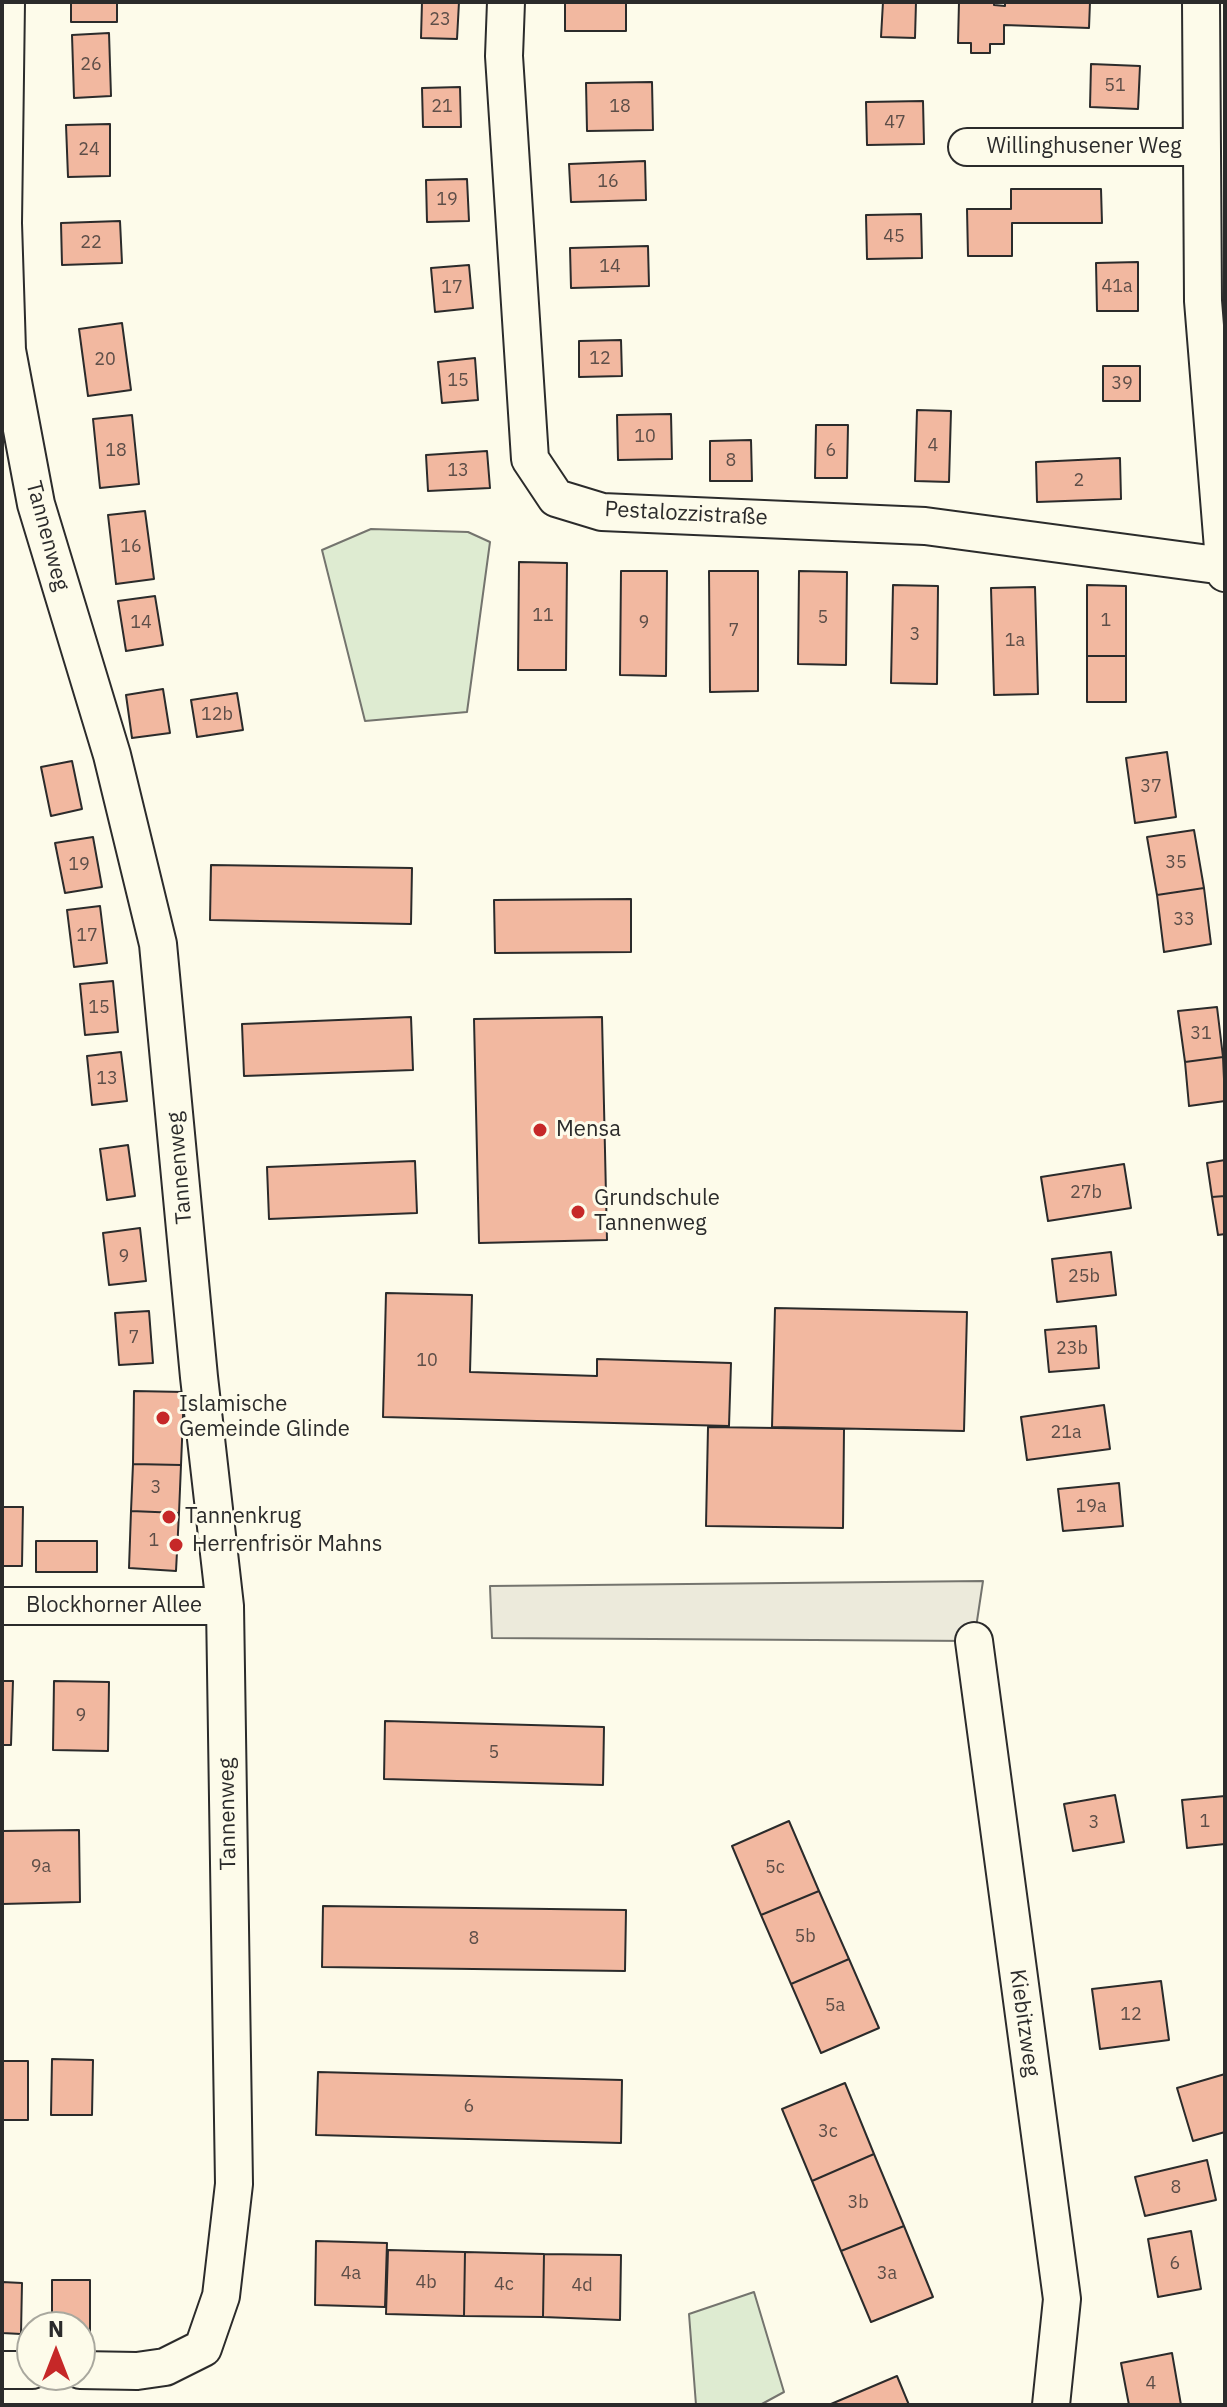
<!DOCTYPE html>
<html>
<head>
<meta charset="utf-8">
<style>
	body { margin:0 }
	#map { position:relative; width:1227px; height:2407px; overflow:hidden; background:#fdfbea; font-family:"IBM Plex Sans",sans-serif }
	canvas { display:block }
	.frame { position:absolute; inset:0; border:4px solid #2b2b2b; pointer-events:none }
	.north { position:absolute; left:16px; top:2311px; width:80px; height:80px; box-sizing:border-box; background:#fdfbea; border:2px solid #a9a89e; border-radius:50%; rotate:0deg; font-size:22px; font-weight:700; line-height:32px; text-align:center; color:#2b2b2b }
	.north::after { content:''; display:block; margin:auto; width:28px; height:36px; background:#c62828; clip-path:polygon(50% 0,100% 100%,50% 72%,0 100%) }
</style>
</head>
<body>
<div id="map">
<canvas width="1227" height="2407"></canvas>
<div class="frame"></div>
<div class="north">N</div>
</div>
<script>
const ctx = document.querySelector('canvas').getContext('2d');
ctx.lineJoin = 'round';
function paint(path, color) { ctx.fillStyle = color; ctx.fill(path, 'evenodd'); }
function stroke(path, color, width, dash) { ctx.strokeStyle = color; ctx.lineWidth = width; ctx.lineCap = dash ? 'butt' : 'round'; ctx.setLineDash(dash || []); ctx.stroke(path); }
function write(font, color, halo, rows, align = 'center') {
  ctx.font = font + ' "IBM Plex Sans",sans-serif'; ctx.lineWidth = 6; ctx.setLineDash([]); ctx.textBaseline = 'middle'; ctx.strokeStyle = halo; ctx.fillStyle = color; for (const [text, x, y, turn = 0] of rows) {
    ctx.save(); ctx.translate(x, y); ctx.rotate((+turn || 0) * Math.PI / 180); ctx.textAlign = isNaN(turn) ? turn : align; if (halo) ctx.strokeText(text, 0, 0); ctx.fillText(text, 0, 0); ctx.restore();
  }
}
const green = new Path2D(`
	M 371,529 L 468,532 L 490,542 L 467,712 L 365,721 L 322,550 Z
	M 754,2292 L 784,2392 L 760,2405 L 696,2405 L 689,2314 Z`);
paint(green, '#deebd1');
stroke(green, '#74746e', 2);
const parking = new Path2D(`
	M 983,1581 L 974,1641 L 492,1638 L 490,1586 Z`);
paint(parking, '#eceadb');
stroke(parking, '#74746e', 2);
const building = new Path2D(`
	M 71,2 L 117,2 L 117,22 L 71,22 Z
	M 422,2 L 459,2 L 457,39 L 421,38 Z
	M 565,2 L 626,2 L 626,31 L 565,31 Z
	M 883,2 L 916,2 L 915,38 L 881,37 Z
	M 959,2 L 994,3 L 994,5 L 1005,6 L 1005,2 L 1090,2 L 1089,28 L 1004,25 L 1004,44 L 990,44 L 990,53 L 971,53 L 971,43 L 958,43 Z
	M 109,33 L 111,96 L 74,98 L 72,35 Z
	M 1091,64 L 1140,66 L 1138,109 L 1090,107 Z
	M 652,82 L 653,130 L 587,131 L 586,83 Z
	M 460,87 L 461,127 L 423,127 L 422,88 Z
	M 923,101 L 924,144 L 867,145 L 866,102 Z
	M 110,124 L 110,176 L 68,177 L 66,125 Z
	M 645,161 L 646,200 L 571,202 L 569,164 Z
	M 467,179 L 469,221 L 427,222 L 426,180 Z
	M 1011,189 L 1101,189 L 1102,223 L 1012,223 L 1012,256 L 968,256 L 967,209 L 1011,209 Z
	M 921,214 L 922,258 L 867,259 L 866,215 Z
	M 120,221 L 122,263 L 62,265 L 61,223 Z
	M 648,246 L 649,286 L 571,288 L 570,248 Z
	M 1138,262 L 1138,311 L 1097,311 L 1096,263 Z
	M 469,265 L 473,308 L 435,312 L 431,268 Z
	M 122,323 L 131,390 L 88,396 L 79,329 Z
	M 621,340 L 622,376 L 579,377 L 579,341 Z
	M 475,358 L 478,400 L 442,403 L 438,362 Z
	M 1103,366 L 1140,366 L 1140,401 L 1103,401 Z
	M 917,410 L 951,411 L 949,482 L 915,481 Z
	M 671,414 L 672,459 L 618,460 L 617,415 Z
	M 132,415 L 139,484 L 100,488 L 93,419 Z
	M 816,425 L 848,425 L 847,478 L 815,478 Z
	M 751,440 L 752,481 L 710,481 L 710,441 Z
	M 487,451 L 490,488 L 428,491 L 426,455 Z
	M 1120,458 L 1121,499 L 1037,502 L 1036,462 Z
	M 145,511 L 154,579 L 116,584 L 108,515 Z
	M 519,562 L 567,563 L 566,670 L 518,670 Z
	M 621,571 L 667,571 L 666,676 L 620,675 Z
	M 709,571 L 758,571 L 758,691 L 710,692 Z
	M 799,571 L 847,572 L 846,665 L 798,664 Z
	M 893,585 L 938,586 L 937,684 L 891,683 Z
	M 1087,585 L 1126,586 L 1126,656 L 1087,656 Z
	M 1035,587 L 1038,694 L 994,695 L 991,588 Z
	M 155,596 L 163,645 L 126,651 L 118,601 Z
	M 1087,656 L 1126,656 L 1126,702 L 1087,702 Z
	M 163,689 L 170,733 L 132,738 L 126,695 Z
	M 237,693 L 243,730 L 197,737 L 191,700 Z
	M 1167,752 L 1176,817 L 1135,823 L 1126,758 Z
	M 72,761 L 82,809 L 51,816 L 41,767 Z
	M 1194,830 L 1204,888 L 1157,895 L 1147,837 Z
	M 93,837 L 102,887 L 65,893 L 55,843 Z
	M 211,865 L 412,868 L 411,924 L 210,920 Z
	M 1204,888 L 1211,944 L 1164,952 L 1157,895 Z
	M 631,899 L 631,952 L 495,953 L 494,900 Z
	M 100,906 L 107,963 L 74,967 L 67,910 Z
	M 113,981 L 118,1032 L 85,1035 L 80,984 Z
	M 1217,1007 L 1223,1057 L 1185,1062 L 1178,1011 Z
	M 411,1017 L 413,1070 L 244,1076 L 242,1024 Z
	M 602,1017 L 607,1240 L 479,1243 L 474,1019 Z
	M 121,1052 L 127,1101 L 92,1105 L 87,1056 Z
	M 1223,1057 L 1225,1101 L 1189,1106 L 1185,1062 Z
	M 128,1145 L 135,1196 L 107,1200 L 100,1149 Z
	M 1225,1160 L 1225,1196 L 1212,1197 L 1207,1163 Z
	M 415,1161 L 417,1213 L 269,1219 L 267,1167 Z
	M 1124,1164 L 1131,1208 L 1048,1221 L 1041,1177 Z
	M 1225,1196 L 1225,1234 L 1218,1235 L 1212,1197 Z
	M 140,1228 L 146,1281 L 109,1285 L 103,1233 Z
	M 1111,1252 L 1116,1295 L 1057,1302 L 1052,1259 Z
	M 386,1293 L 472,1295 L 470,1372 L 597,1376 L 597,1359 L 731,1363 L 729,1426 L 383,1417 Z
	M 775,1308 L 967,1312 L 964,1431 L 772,1427 Z
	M 149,1311 L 153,1363 L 119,1365 L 115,1313 Z
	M 1096,1326 L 1099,1368 L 1049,1372 L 1045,1330 Z
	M 134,1391 L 184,1392 L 181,1465 L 133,1464 Z
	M 1104,1405 L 1110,1449 L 1027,1460 L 1021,1417 Z
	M 708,1427 L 844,1429 L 843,1528 L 706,1526 Z
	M 133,1464 L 181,1465 L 179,1513 L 131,1511 Z
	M 1119,1483 L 1123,1526 L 1063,1531 L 1058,1489 Z
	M 2,1507 L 23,1507 L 22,1566 L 2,1566 Z
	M 131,1511 L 179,1513 L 176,1571 L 129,1568 Z
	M 36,1541 L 97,1541 L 97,1572 L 36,1572 Z
	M 2,1681 L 13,1681 L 11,1745 L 2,1745 Z
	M 54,1681 L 109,1682 L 108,1751 L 53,1750 Z
	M 385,1721 L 604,1727 L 603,1785 L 384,1779 Z
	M 1115,1795 L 1124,1842 L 1073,1851 L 1064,1804 Z
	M 1225,1796 L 1225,1844 L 1187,1848 L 1182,1800 Z
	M 789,1821 L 819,1891 L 761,1915 L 732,1846 Z
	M 79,1830 L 80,1902 L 2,1904 L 2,1831 Z
	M 819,1891 L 849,1959 L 791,1984 L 761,1915 Z
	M 323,1906 L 626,1910 L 625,1971 L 322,1967 Z
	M 849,1959 L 879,2028 L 821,2053 L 791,1984 Z
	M 1161,1981 L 1169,2040 L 1100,2049 L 1092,1989 Z
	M 52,2059 L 93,2060 L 92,2115 L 51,2115 Z
	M 2,2061 L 28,2061 L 28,2120 L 2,2120 Z
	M 318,2072 L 622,2080 L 621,2143 L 316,2135 Z
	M 1225,2074 L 1225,2132 L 1193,2141 L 1177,2088 Z
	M 845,2083 L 874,2154 L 812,2181 L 782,2109 Z
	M 874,2154 L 904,2226 L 841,2251 L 812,2181 Z
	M 1207,2160 L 1216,2200 L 1145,2216 L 1135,2177 Z
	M 904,2226 L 933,2297 L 871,2322 L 841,2251 Z
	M 1191,2231 L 1201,2289 L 1158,2297 L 1148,2239 Z
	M 316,2241 L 387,2243 L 385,2307 L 315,2305 Z
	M 388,2250 L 465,2252 L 464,2316 L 386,2314 Z
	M 465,2252 L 544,2254 L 543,2317 L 464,2316 Z
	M 544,2254 L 621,2255 L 620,2320 L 543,2317 Z
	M 52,2280 L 90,2280 L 90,2332 L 80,2332 L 80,2327 L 52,2327 Z
	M 2,2282 L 22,2283 L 21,2334 L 2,2333 Z
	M 1172,2353 L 1181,2405 L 1129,2405 L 1121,2363 Z
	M 897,2376 L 909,2405 L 831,2405 L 831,2404 Z`);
paint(building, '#f2b8a0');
stroke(building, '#2b2b2b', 2);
const minor = new Path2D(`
	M 6,2 L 3,223 L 7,350 L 36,504 L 112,755 L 158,944 L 199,1377 L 225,1606 L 234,2184 L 221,2296 L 203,2348 L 165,2367 L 137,2371 L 80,2370
	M 506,2 L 504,56 L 530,459 L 556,498 L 602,512 L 925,526 L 1224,566
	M 1201,2 L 1203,301 L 1225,573
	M 967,147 L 1200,147
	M 2,1606 L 225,1606
	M 974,1641 L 1062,2299 L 1051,2405
	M 2,2370 L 32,2370`);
stroke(minor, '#2b2b2b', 40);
stroke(minor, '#fdfbea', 36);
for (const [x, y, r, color] of [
	[540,1130,8,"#c62828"],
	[578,1212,8,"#c62828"],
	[163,1418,8,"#c62828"],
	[169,1517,8,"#c62828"],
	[176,1545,8,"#c62828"]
]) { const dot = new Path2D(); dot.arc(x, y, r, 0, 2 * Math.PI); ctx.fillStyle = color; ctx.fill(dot); stroke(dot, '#fdfbea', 3); }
write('18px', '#5d4e48', null, [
	["23",440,20],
	["26",91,65],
	["51",1115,86],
	["21",442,107],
	["18",620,107],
	["47",895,123],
	["24",89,150],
	["16",608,182],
	["19",447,200],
	["45",894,237],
	["22",91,243],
	["14",610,267],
	["41a",1117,287],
	["17",452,288],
	["12",600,359],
	["20",105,360],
	["15",458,381],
	["39",1122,384],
	["10",645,437],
	["4",933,446],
	["18",116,451],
	["6",831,451],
	["8",731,461],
	["13",458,471],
	["2",1079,481],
	["16",131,547],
	["11",543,616],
	["5",823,618],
	["1",1106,621],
	["14",141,623],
	["9",644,623],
	["7",734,631],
	["3",915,635],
	["1a",1015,641],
	["12b",217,715],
	["37",1151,787],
	["35",1176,863],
	["19",79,865],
	["33",1184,920],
	["17",87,936],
	["15",99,1008],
	["31",1201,1034],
	["13",107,1079],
	["27b",1086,1193],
	["9",124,1257],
	["25b",1084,1277],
	["7",134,1338],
	["23b",1072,1349],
	["10",427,1361],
	["21a",1066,1433],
	["3",156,1488],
	["19a",1091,1507],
	["1",154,1541],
	["9",81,1716],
	["5",494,1753],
	["1",1205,1822],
	["3",1094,1823],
	["9a",41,1867],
	["5c",775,1868],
	["5b",805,1937],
	["8",474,1939],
	["5a",835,2006],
	["12",1131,2015],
	["6",469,2107],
	["3c",828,2132],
	["8",1176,2188],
	["3b",858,2203],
	["6",1175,2264],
	["4a",351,2274],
	["3a",887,2274],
	["4b",426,2283],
	["4c",504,2285],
	["4d",582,2286],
	["4",1151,2384]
]);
write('22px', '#2b2b2b', '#fdfbea', [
	["Willinghusener Weg",1084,147],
	["Pestalozzistraße",686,514,3],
	["Tannenweg",47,536,75],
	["Tannenweg",180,1168,-95],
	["Blockhorner Allee",114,1606],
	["Tannenweg",228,1814,-91],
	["Kiebitzweg",1024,2023,82]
]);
write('22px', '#2b2b2b', '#fdfbea', [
	["Mensa",556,1130],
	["Grundschule",594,1199],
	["Tannenweg",594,1224],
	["Islamische",179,1405],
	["Gemeinde Glinde",179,1430],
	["Tannenkrug",185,1517],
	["Herrenfrisör Mahns",192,1545]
], 'left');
</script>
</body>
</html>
